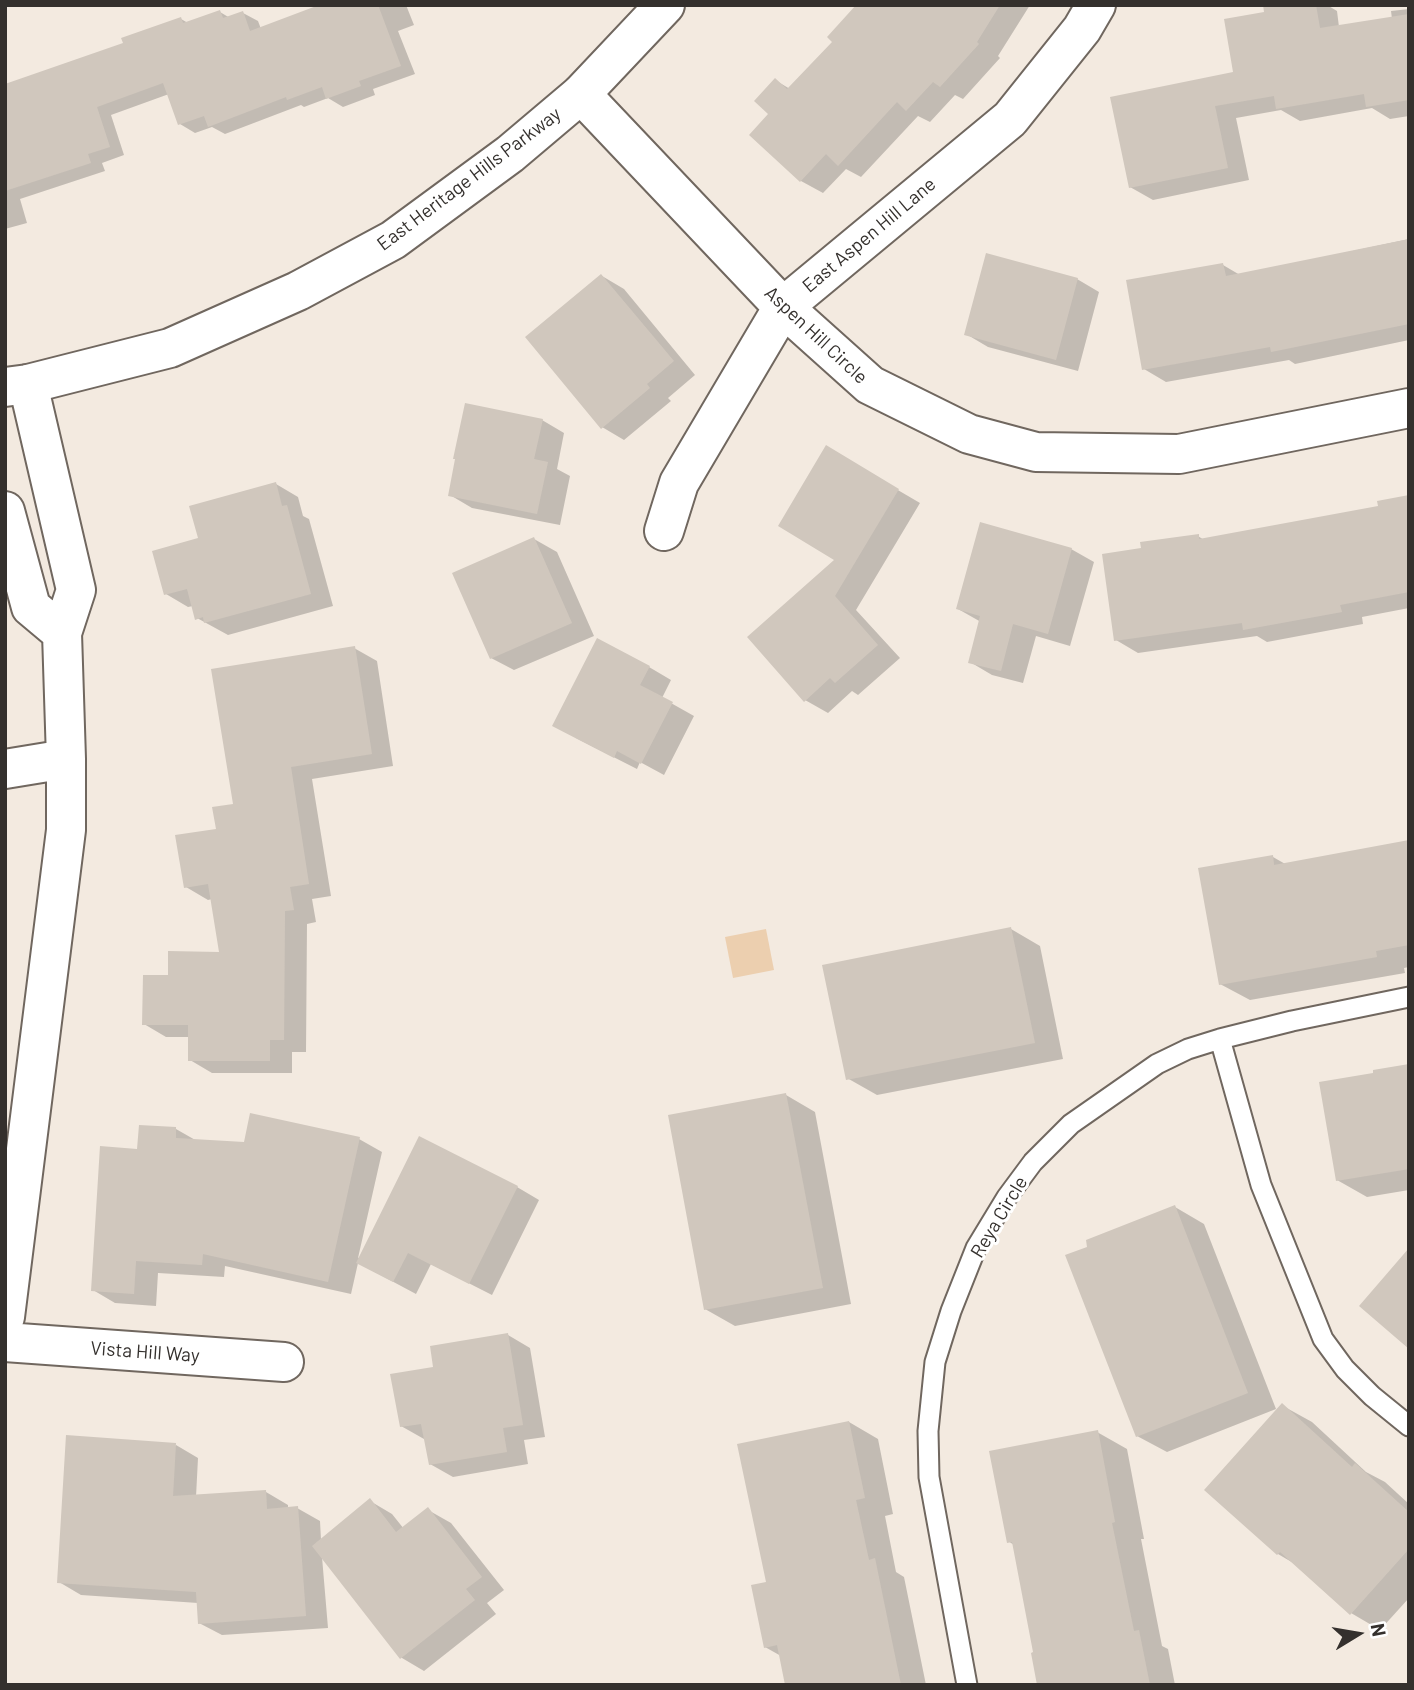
<!DOCTYPE html>
<html>
<head>
<meta charset="utf-8">
<style>
	body { margin:0 }
	#map { position:relative; width:1414px; height:1690px; overflow:hidden; background:#f3eae0; font-family:Barlow,sans-serif }
	canvas { display:block }
	.frame { position:absolute; inset:0; border:7px solid #34302d; pointer-events:none }
	.north { position:absolute; left:1323px; top:1599px; width:70px; height:70px; -webkit-text-stroke:5px #fff; paint-order:stroke; rotate:79deg; font-size:19px; font-weight:700; line-height:28px; text-align:center; color:#34302d }
	.north::after { content:''; display:block; margin:auto; width:24px; height:32px; background:#34302d; clip-path:polygon(50% 0,100% 100%,50% 72%,0 100%) }
</style>
</head>
<body>
<div id="map">
<canvas width="1414" height="1690"></canvas>
<div class="frame"></div>
<div class="north">N</div>
</div>
<script>
const ctx = document.querySelector('canvas').getContext('2d');
ctx.lineJoin = 'round';
function paint(path, color) { ctx.fillStyle = color; ctx.fill(path, 'evenodd'); }
function stroke(path, color, width, dash) { ctx.strokeStyle = color; ctx.lineWidth = width; ctx.lineCap = dash ? 'butt' : 'round'; ctx.setLineDash(dash || []); ctx.stroke(path); }
function write(font, color, halo, rows, align = 'center') {
  ctx.font = font + ' Barlow,sans-serif'; ctx.lineWidth = 6; ctx.setLineDash([]); ctx.textBaseline = 'middle'; ctx.strokeStyle = halo; ctx.fillStyle = color; for (const [text, x, y, turn = 0] of rows) {
    ctx.save(); ctx.translate(x, y); ctx.rotate((+turn || 0) * Math.PI / 180); ctx.textAlign = isNaN(turn) ? turn : align; if (halo) ctx.strokeText(text, 0, 0); ctx.fillText(text, 0, 0); ctx.restore();
  }
}
paint(new Path2D(`
	M 766,929 L 774,970 L 733,978 L 725,937 Z`), '#eccfaf');
paint(new Path2D(`
	M 324,5 L 406,5 L 414,25 L 398,31 L 415,74 L 373,89 L 375,95 L 343,107 L 328,98 L 304,107 L 301,105 L 225,134 L 212,127 L 195,133 L 180,124 L 169,94 L 111,115 L 124,155 L 102,163 L 105,171 L 20,199 L 27,223 L 5,229 L 5,113 L 125,44 L 181,19 L 188,23 L 220,12 L 230,18 L 243,13 L 258,21 L 261,29 Z
	M 858,5 L 1030,5 L 998,56 L 1000,58 L 963,99 L 955,95 L 930,122 L 918,116 L 861,177 L 846,169 L 823,193 L 801,181 L 771,114 L 775,80 L 790,89 L 834,42 Z
	M 1271,5 L 1327,5 L 1337,11 L 1339,27 L 1392,19 L 1391,11 L 1409,9 L 1409,116 L 1390,119 L 1372,108 L 1300,121 L 1281,110 L 1236,118 L 1249,180 L 1153,200 L 1130,187 L 1235,74 Z
	M 1409,239 L 1409,340 L 1295,364 L 1289,360 L 1166,382 L 1144,369 L 1223,265 L 1240,275 Z
	M 602,276 L 624,289 L 695,375 L 668,398 L 671,401 L 624,440 L 602,427 Z
	M 1077,279 L 1099,292 L 1078,371 L 988,347 L 966,334 Z
	M 542,420 L 564,433 L 557,469 L 570,476 L 560,525 L 472,508 L 450,495 Z
	M 826,448 L 920,503 L 856,610 L 900,658 L 858,695 L 852,691 L 828,713 L 805,700 L 837,560 Z
	M 276,484 L 298,497 L 303,516 L 309,519 L 333,606 L 228,635 L 197,618 L 193,606 L 188,607 L 166,594 L 200,539 Z
	M 1409,497 L 1409,608 L 1362,617 L 1363,624 L 1267,642 L 1257,636 L 1138,653 L 1116,640 L 1143,550 L 1198,536 L 1204,540 L 1380,507 Z
	M 534,539 L 557,552 L 594,636 L 514,670 L 491,658 Z
	M 1071,549 L 1094,562 L 1070,646 L 1036,636 L 1023,683 L 992,675 L 970,662 L 981,622 L 958,609 Z
	M 354,648 L 377,661 L 393,766 L 312,779 L 331,896 L 312,899 L 316,922 L 307,924 L 306,1052 L 292,1052 L 292,1073 L 212,1073 L 190,1060 L 190,1037 L 166,1037 L 144,1024 L 170,977 L 221,953 L 212,899 L 208,900 L 186,887 L 235,805 Z
	M 649,667 L 671,680 L 662,698 L 694,716 L 664,775 L 640,762 L 637,769 L 576,738 Z
	M 1409,842 L 1409,967 L 1404,968 L 1405,973 L 1250,1000 L 1220,984 L 1273,857 L 1287,865 Z
	M 1011,929 L 1040,946 L 1063,1059 L 877,1095 L 847,1078 Z
	M 1409,1066 L 1409,1190 L 1367,1197 L 1337,1180 L 1375,1074 Z
	M 786,1095 L 815,1112 L 851,1304 L 735,1326 L 705,1309 Z
	M 176,1129 L 197,1141 L 245,1144 L 359,1139 L 382,1152 L 358,1258 L 517,1187 L 539,1200 L 492,1295 L 431,1264 L 416,1294 L 358,1263 L 351,1294 L 225,1266 L 224,1277 L 158,1273 L 156,1306 L 115,1303 L 93,1290 L 139,1151 Z
	M 1175,1207 L 1204,1224 L 1276,1409 L 1167,1452 L 1137,1436 Z
	M 508,1335 L 530,1348 L 545,1437 L 524,1440 L 528,1464 L 453,1477 L 430,1464 L 426,1439 L 424,1439 L 401,1426 L 435,1368 Z
	M 1283,1406 L 1312,1422 L 1366,1472 L 1385,1482 L 1409,1504 L 1409,1598 L 1380,1630 L 1351,1613 L 1295,1564 L 1278,1554 L 1207,1490 Z
	M 849,1422 L 878,1439 L 893,1514 L 885,1516 L 896,1572 L 904,1577 L 926,1685 L 786,1685 L 781,1656 L 765,1647 L 768,1584 Z
	M 1097,1432 L 1127,1449 L 1144,1539 L 1141,1539 L 1162,1646 L 1168,1649 L 1175,1685 L 1039,1685 L 1035,1654 L 1014,1545 L 1008,1541 Z
	M 176,1445 L 198,1458 L 196,1497 L 266,1492 L 288,1505 L 288,1509 L 297,1508 L 320,1521 L 321,1540 L 370,1501 L 392,1514 L 404,1529 L 428,1510 L 451,1523 L 504,1590 L 487,1603 L 496,1614 L 424,1671 L 402,1658 L 322,1557 L 328,1628 L 222,1635 L 199,1623 L 198,1603 L 81,1595 L 59,1582 Z`), '#0003');
paint(new Path2D(`
	M 319,5 L 378,5 L 401,66 L 359,81 L 361,86 L 326,99 L 322,87 L 287,100 L 286,97 L 208,127 L 204,116 L 178,125 L 163,83 L 97,107 L 110,147 L 88,154 L 91,163 L 5,191 L 5,84 L 123,43 L 121,38 L 181,17 L 183,23 L 220,10 L 223,18 L 243,11 L 250,31 Z
	M 856,5 L 1000,5 L 977,42 L 979,44 L 940,87 L 933,82 L 906,111 L 897,102 L 838,166 L 826,154 L 800,182 L 749,135 L 768,114 L 754,101 L 775,78 L 787,89 L 832,42 L 827,37 Z
	M 1263,5 L 1316,5 L 1320,28 L 1409,14 L 1409,100 L 1366,107 L 1364,94 L 1276,109 L 1274,96 L 1215,106 L 1228,168 L 1129,188 L 1110,97 L 1233,72 L 1224,19 L 1264,12 Z
	M 1409,239 L 1409,324 L 1271,352 L 1270,347 L 1142,370 L 1126,280 L 1223,263 L 1226,276 Z
	M 986,253 L 1078,278 L 1056,360 L 964,335 Z
	M 601,274 L 674,361 L 647,384 L 650,388 L 601,429 L 525,337 Z
	M 465,403 L 543,419 L 534,459 L 548,462 L 537,514 L 448,496 L 455,459 L 453,459 Z
	M 826,445 L 899,489 L 835,596 L 878,645 L 835,683 L 830,678 L 804,702 L 747,637 L 834,560 L 778,526 Z
	M 276,482 L 282,506 L 287,505 L 311,594 L 204,623 L 203,617 L 195,620 L 187,589 L 164,595 L 152,551 L 198,538 L 189,506 Z
	M 1409,495 L 1409,592 L 1340,605 L 1342,612 L 1243,630 L 1242,623 L 1114,641 L 1102,554 L 1141,548 L 1140,542 L 1199,534 L 1199,539 L 1378,506 L 1377,501 Z
	M 980,522 L 1072,548 L 1048,634 L 1013,624 L 1001,671 L 968,663 L 980,616 L 956,609 Z
	M 534,537 L 572,623 L 490,659 L 452,573 Z
	M 597,638 L 650,666 L 640,685 L 673,702 L 641,764 L 617,751 L 614,758 L 552,726 Z
	M 355,646 L 372,754 L 291,767 L 309,884 L 290,887 L 294,910 L 285,911 L 284,1040 L 270,1040 L 270,1061 L 188,1061 L 188,1025 L 142,1025 L 143,975 L 168,975 L 168,951 L 219,952 L 208,884 L 184,888 L 175,835 L 216,829 L 212,807 L 233,804 L 211,669 Z
	M 1409,840 L 1409,945 L 1376,951 L 1377,957 L 1219,985 L 1198,868 L 1273,855 L 1274,865 Z
	M 1011,927 L 1035,1043 L 846,1080 L 822,965 Z
	M 1409,1064 L 1409,1169 L 1336,1181 L 1319,1082 L 1373,1073 L 1373,1070 Z
	M 786,1093 L 823,1288 L 704,1310 L 668,1115 Z
	M 250,1113 L 360,1137 L 328,1282 L 203,1254 L 202,1265 L 136,1261 L 134,1294 L 91,1291 L 100,1146 L 137,1149 L 139,1125 L 176,1127 L 176,1138 L 244,1142 Z
	M 419,1136 L 518,1186 L 469,1284 L 408,1253 L 393,1282 L 356,1263 Z
	M 1175,1205 L 1248,1393 L 1136,1437 L 1065,1255 L 1087,1247 L 1086,1240 Z
	M 1409,1248 L 1409,1349 L 1359,1306 Z
	M 508,1333 L 523,1425 L 503,1428 L 507,1452 L 429,1465 L 421,1424 L 400,1427 L 390,1374 L 433,1367 L 430,1346 Z
	M 1282,1403 L 1352,1467 L 1355,1463 L 1409,1512 L 1409,1549 L 1350,1615 L 1280,1552 L 1277,1555 L 1204,1490 Z
	M 849,1421 L 865,1498 L 856,1500 L 869,1560 L 875,1558 L 901,1685 L 785,1685 L 777,1645 L 764,1648 L 751,1585 L 766,1582 L 737,1444 Z
	M 1098,1430 L 1115,1522 L 1112,1523 L 1134,1631 L 1139,1630 L 1150,1685 L 1037,1685 L 1031,1653 L 1033,1652 L 1012,1542 L 1007,1543 L 989,1451 Z
	M 66,1435 L 176,1443 L 173,1496 L 266,1490 L 267,1509 L 298,1506 L 306,1616 L 198,1624 L 196,1592 L 57,1583 Z
	M 370,1498 L 396,1532 L 428,1507 L 482,1577 L 466,1589 L 475,1600 L 400,1659 L 312,1546 Z`), '#d0c7bd');
const service = new Path2D(`
	M 1220,1039 L 1261,1185 L 1323,1339 L 1345,1369 L 1372,1396 L 1409,1426
	M 967,1685 L 929,1477 L 928,1431 L 935,1362 L 951,1311 L 976,1248 L 1007,1197 L 1033,1162 L 1071,1124 L 1157,1064 L 1188,1049 L 1220,1039 L 1292,1021 L 1409,997`);
const minor = new Path2D(`
	M 581,94 L 783,307 L 870,385 L 969,434 L 1036,452 L 1179,454 L 1409,408
	M 5,511 L 31,607 L 62,633
	M 664,531 L 679,483 L 783,307 L 1010,119 L 1082,29 L 1096,5
	M 5,769 L 66,759
	M 5,1317 L 66,830 L 66,759 L 62,633 L 76,590 L 28,384
	M 5,1342 L 284,1362`);
const tertiary = new Path2D(`
	M 5,387 L 28,384 L 170,348 L 298,291 L 393,240 L 510,154 L 581,94 L 665,5`);
stroke(service, '#70675f', 23);
stroke(minor, '#70675f', 42);
stroke(tertiary, '#70675f', 42);
stroke(service, '#fff', 19);
stroke(minor, '#fff', 38);
stroke(tertiary, '#fff', 38);
write('19px', '#34302d', '#fff', [
	["East Heritage Hills Parkway",469,179,-37],
	["East Aspen Hill Lane",869,235,-40],
	["Aspen Hill Circle",816,335,43],
	["Reya Circle",999,1217,-59],
	["Vista Hill Way",145,1352,4]
]);
</script>
</body>
</html>
